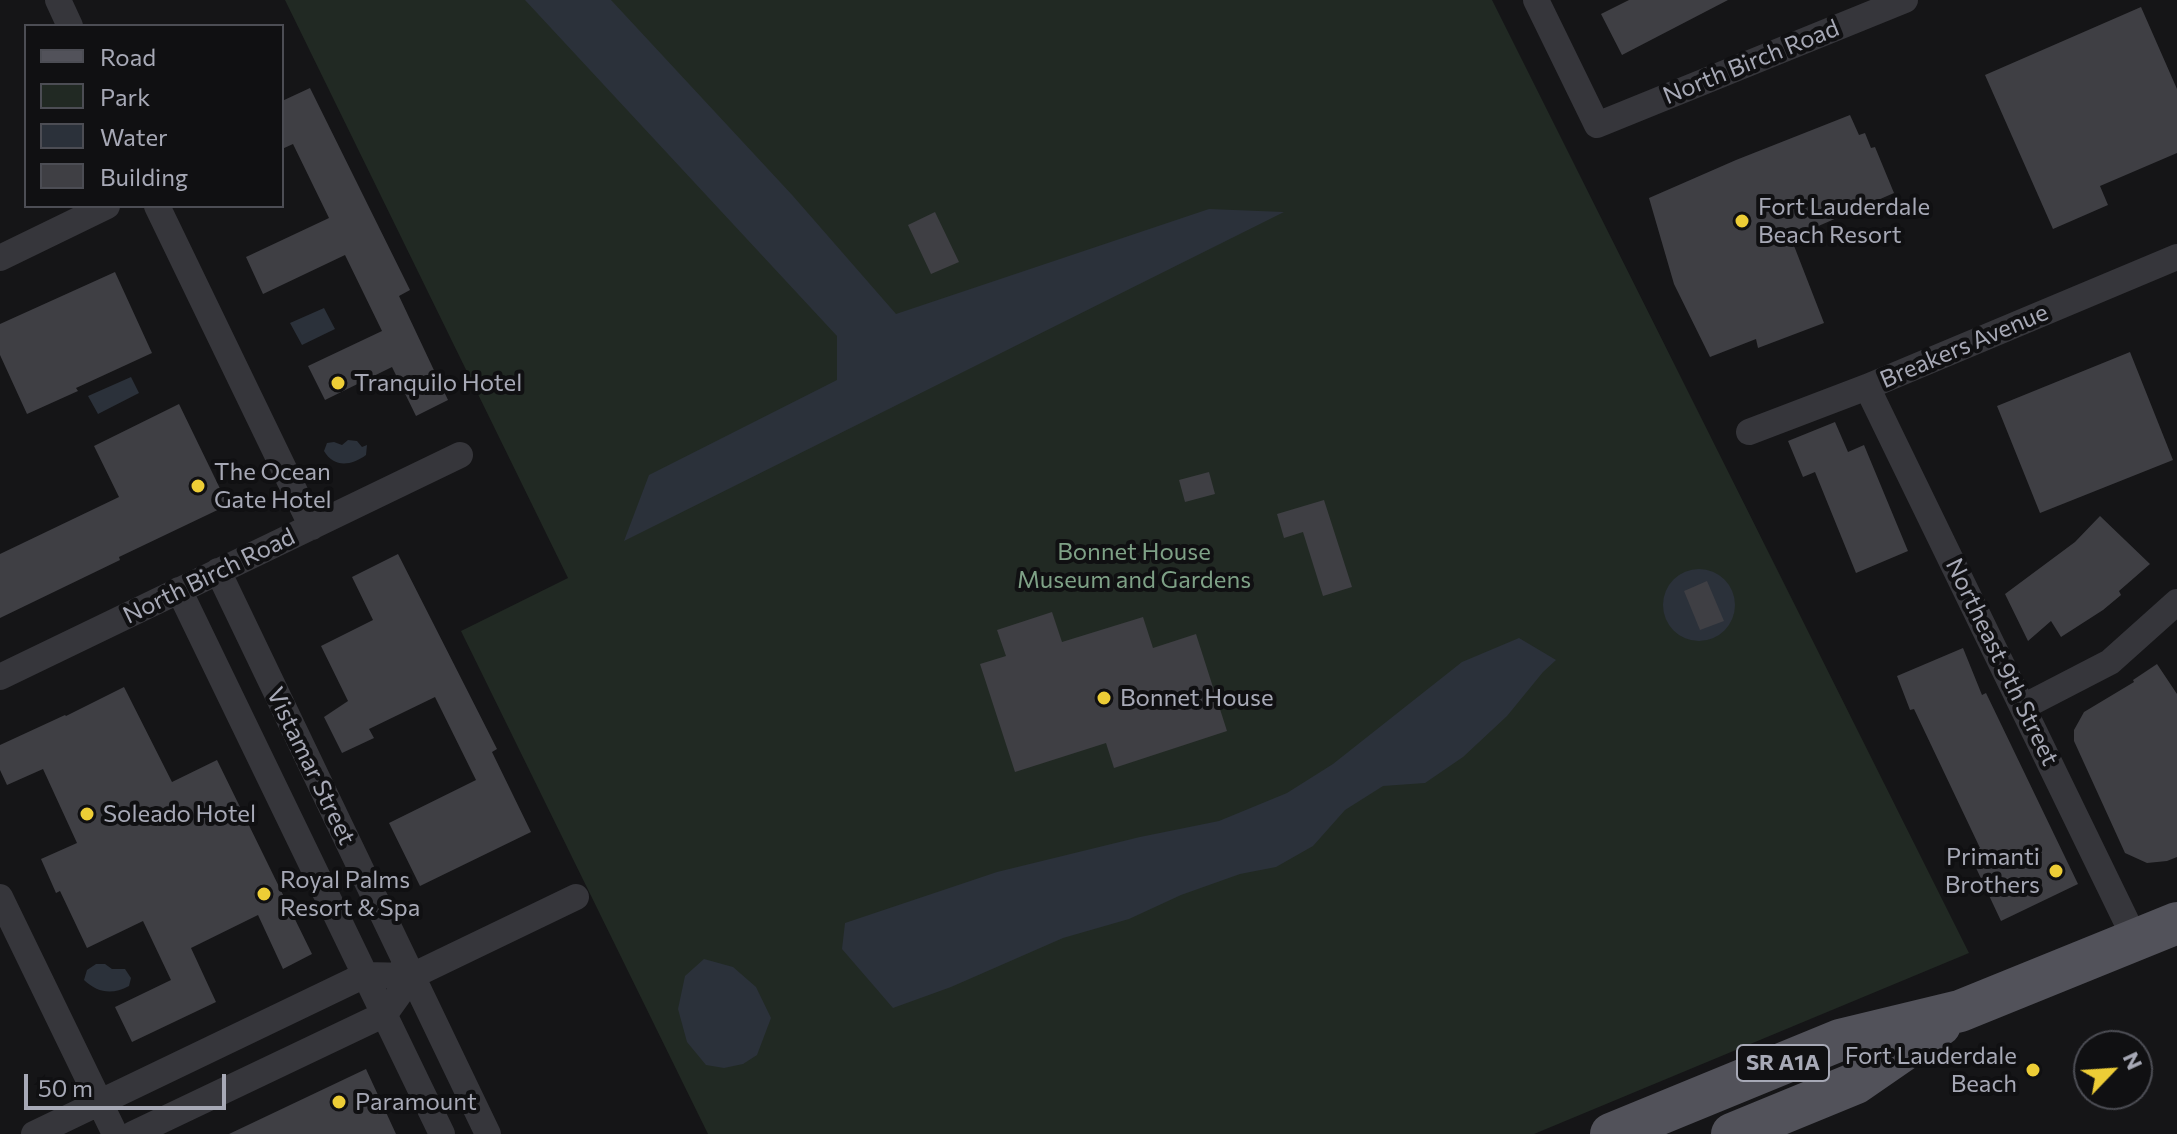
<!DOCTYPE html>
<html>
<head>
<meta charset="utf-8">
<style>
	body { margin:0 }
	#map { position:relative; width:2177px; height:1134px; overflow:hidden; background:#151517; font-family:Commissioner,sans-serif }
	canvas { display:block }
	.legend { position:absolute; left:24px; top:24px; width:260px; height:184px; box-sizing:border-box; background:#101012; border:2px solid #4c4d54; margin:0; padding:10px 14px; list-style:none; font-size:24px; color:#a7a9b6 }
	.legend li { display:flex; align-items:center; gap:16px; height:40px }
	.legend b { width:40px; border:2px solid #4c4d54 }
	.north { position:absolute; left:2073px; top:1030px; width:80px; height:80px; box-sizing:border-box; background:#101012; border:2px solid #4c4d54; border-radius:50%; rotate:65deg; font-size:22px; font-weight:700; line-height:32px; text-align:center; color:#a7a9b6 }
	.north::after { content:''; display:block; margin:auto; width:28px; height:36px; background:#edcd36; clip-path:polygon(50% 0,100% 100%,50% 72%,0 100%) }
	.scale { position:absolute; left:24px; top:1074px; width:202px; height:36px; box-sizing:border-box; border:4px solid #a7a9b6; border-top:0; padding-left:10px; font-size:24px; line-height:28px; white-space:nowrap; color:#a7a9b6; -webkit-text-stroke:6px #101012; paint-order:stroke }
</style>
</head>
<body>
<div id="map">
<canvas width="2177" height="1134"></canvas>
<ul class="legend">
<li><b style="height:10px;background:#52525a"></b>Road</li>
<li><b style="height:22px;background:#212923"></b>Park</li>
<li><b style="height:22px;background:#2b313a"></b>Water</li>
<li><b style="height:22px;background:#3f3f44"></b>Building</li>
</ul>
<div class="north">N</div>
<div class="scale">50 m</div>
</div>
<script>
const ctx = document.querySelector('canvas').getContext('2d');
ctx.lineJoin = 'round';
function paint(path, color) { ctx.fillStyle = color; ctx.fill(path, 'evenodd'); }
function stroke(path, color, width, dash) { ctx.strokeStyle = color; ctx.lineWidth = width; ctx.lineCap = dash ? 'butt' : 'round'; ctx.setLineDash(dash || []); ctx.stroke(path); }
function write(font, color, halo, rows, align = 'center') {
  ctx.font = font + ' Commissioner,sans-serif'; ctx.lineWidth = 8; ctx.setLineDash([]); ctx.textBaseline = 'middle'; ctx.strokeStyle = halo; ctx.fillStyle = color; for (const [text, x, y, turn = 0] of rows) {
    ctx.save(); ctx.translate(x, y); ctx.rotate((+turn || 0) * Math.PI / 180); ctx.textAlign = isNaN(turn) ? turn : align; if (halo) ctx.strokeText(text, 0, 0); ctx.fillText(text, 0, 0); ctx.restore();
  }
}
paint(new Path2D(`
	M 285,0 L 1492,0 L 1969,953 L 1534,1134 L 708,1134 L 461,631 L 568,578 Z`), '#212923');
paint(new Path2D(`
	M 525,0 L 611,0 L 793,196 L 896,314 L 1209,209 L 1284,212 L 624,541 L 649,475 L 837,380 L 837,336 Z
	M 324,308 L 335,329 L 302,345 L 290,323 Z
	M 131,377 L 139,393 L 98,414 L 88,396 Z
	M 348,440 L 357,441 L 362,447 L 367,445 L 366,455 C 351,466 334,468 324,451 L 327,443 L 334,442 L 342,445 Z
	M1663 605a36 36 0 1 1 72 0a36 36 0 1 1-72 0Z
	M 1519,638 L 1556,660 L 1543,672 L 1507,716 L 1463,757 L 1425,783 L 1383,786 L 1345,810 L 1313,846 L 1276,867 L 1240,874 L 1181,895 L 1129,919 L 1063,938 L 951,987 L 893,1008 L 842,949 L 845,923 L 997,872 L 1140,837 L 1219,821 L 1287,793 L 1333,764 L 1462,662 Z
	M 704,959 L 733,967 L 756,987 L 771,1018 L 757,1055 L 743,1064 L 724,1068 L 706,1065 L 687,1042 L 678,1009 L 685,976 Z
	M 96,964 L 105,964 L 112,969 L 125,969 L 131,978 L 129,986 C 112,995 98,993 84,980 L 87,970 Z`), '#2b313a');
paint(new Path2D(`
	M 1629,0 L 1728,0 L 1622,55 L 1601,14 Z
	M 2141,7 L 2177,89 L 2177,153 L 2100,186 L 2108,205 L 2053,229 L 1985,75 Z
	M 310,88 L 410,290 L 399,296 L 448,400 L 416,416 L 392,367 L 325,400 L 308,366 L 382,331 L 345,255 L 263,294 L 246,257 L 329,218 L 293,144 L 282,149 L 282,101 Z
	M 1850,115 L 1859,135 L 1865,133 L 1871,148 L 1875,147 L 1894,193 L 1791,238 L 1824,323 L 1758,348 L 1756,339 L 1710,357 L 1674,284 L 1649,198 L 1736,160 Z
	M 935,212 L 959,262 L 931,274 L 908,225 Z
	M 115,272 L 152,353 L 76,388 L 78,391 L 27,414 L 0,355 L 0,324 Z
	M 2130,352 L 2173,460 L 2040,513 L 1997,406 Z
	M 179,404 L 228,505 L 119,557 L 120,560 L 0,618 L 0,554 L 119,497 L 94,446 Z
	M 1835,422 L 1848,452 L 1864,445 L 1908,551 L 1856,573 L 1815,472 L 1803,477 L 1788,441 Z
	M 1209,472 L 1215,494 L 1185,502 L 1179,480 Z
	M 1324,500 L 1352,587 L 1323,596 L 1303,532 L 1284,538 L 1277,514 Z
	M 2100,516 L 2150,564 L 2119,591 L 2121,595 L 2103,610 L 2061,637 L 2051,621 L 2028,641 L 2005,594 L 2075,542 Z
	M 398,554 L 497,749 L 492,752 L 531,832 L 420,886 L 389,823 L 476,780 L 435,697 L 369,729 L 374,738 L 342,753 L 324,717 L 348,701 L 321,646 L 373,620 L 352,577 Z
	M 1707,581 L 1724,621 L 1700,630 L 1684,591 Z
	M 1052,612 L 1062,642 L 1143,617 L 1153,648 L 1196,634 L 1227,731 L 1114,768 L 1106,743 L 1015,772 L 980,664 L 1006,656 L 997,630 Z
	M 1963,648 L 1982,695 L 1986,693 L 2078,884 L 2001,921 L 1969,853 L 1980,848 L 1914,709 L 1910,710 L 1897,676 Z
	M 2157,664 L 2177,694 L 2177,857 L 2167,861 L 2147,863 L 2125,853 L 2074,741 L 2074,730 L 2084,712 L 2134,682 L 2133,680 Z
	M 124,687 L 172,782 L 217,760 L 312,954 L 283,969 L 258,915 L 191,948 L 216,1002 L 132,1042 L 115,1007 L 171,980 L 143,921 L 87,948 L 60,891 L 56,893 L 41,859 L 77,843 L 43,769 L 7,785 L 0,770 L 0,745 L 65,715 L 66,716 Z
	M 366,1069 L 396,1134 L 229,1134 Z`), '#3f3f44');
stroke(new Path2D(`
	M 58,0 L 70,26
	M 1536,0 L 1597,125 L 1905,0
	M 157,206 L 312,527
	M 0,258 L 107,206
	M 1867,387 L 2135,939
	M 1749,432 L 1867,387 L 2177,257
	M 218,571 L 488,1134
	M 179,590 L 442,1134
	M 0,677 L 460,455
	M 2023,707 L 2110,662 L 2177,602
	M 0,897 L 115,1134
	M 34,1134 L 365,975 L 412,976 L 576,897
	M 133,1134 L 385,1014 L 412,976`), '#36363b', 26);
stroke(new Path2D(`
	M 1611,1134 L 1840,1040 L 1960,1011 L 2177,923
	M 1732,1134 L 1856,1083 L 1940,1025`), '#52525a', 42);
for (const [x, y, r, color] of [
	[1742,221,8,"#edcd36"],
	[338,383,8,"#edcd36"],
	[198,486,8,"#edcd36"],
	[1104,698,8,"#edcd36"],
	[87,814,8,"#edcd36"],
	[2056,871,8,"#edcd36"],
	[264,894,8,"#edcd36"],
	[2033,1070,8,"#edcd36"],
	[339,1102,8,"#edcd36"]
]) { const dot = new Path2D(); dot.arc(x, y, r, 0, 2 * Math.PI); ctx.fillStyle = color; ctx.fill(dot); stroke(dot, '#101012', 3); }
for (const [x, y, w] of [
	[1783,1063,92]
]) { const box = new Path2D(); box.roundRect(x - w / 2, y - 18, w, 36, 6); ctx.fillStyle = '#101012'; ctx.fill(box); stroke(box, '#a7a9b6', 2); }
write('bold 22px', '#a7a9b6', null, [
	["SR A1A",1783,1063]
]);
write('24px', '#a7a9b6', '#101012', [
	["North Birch Road",1751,62,-22],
	["Breakers Avenue",1964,346,-23],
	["North Birch Road",209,576,-26],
	["Northeast 9th Street",2002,662,64],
	["Vistamar Street",311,766,64]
]);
write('24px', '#a7a9b6', '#101012', [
	["Fort Lauderdale",1758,207],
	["Beach Resort",1758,235],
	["Tranquilo Hotel",354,383],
	["The Ocean",214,472],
	["Gate Hotel",214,500],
	["Bonnet House",1120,698],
	["Soleado Hotel",103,814],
	["Primanti",2040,857,"right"],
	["Brothers",2040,885,"right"],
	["Royal Palms",280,880],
	["Resort & Spa",280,908],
	["Fort Lauderdale",2017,1056,"right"],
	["Beach",2017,1084,"right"],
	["Paramount",355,1102]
], 'left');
write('24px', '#7ea186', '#101012', [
	["Bonnet House",1134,552],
	["Museum and Gardens",1134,580]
]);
</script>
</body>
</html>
